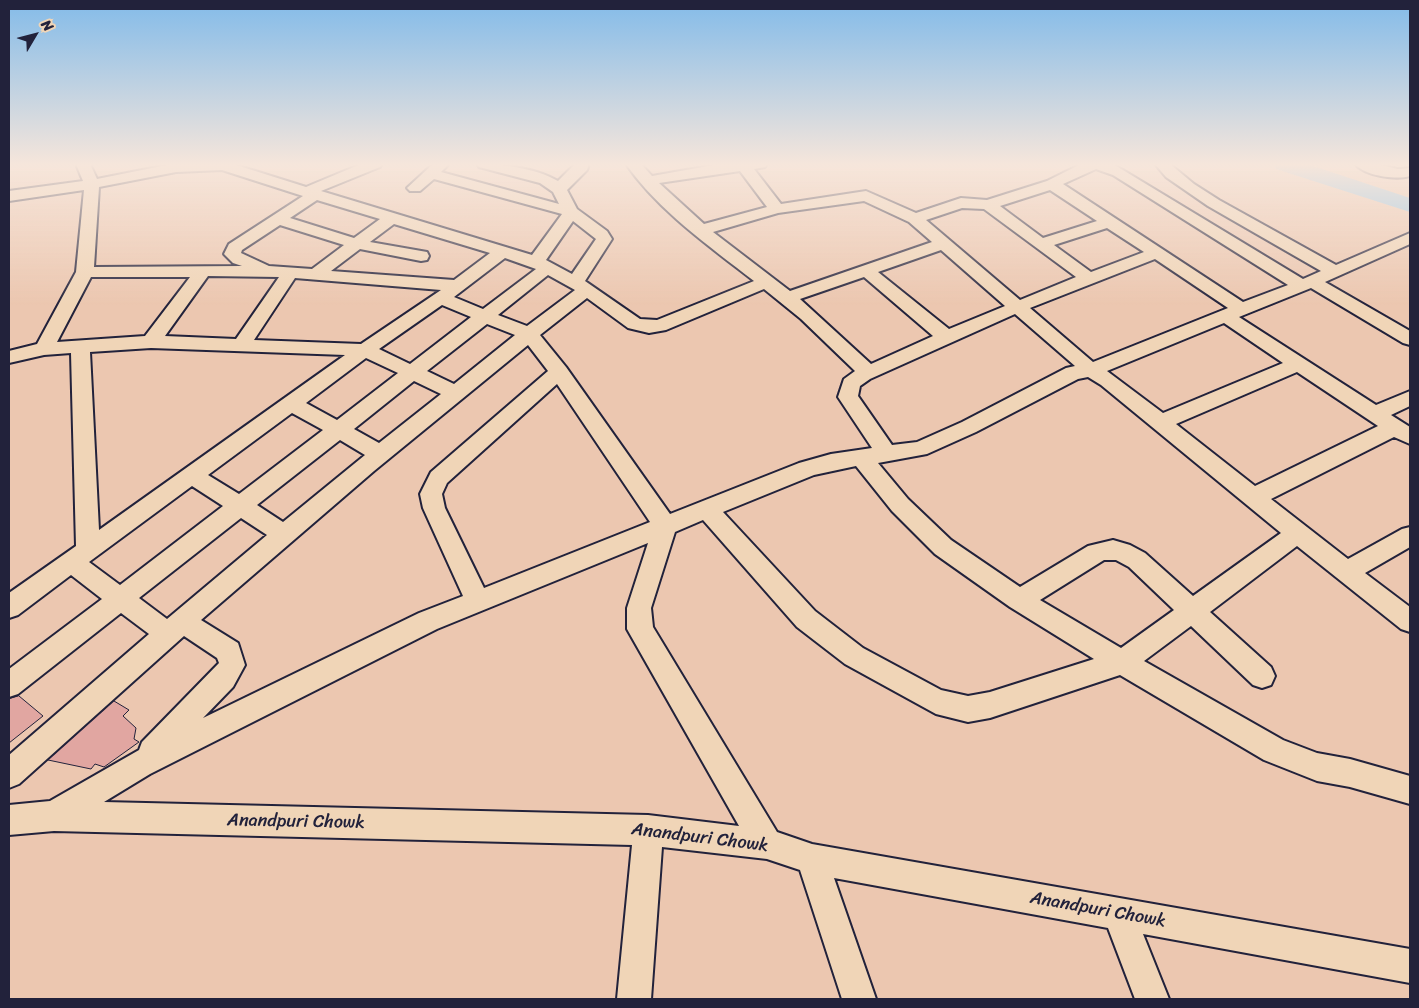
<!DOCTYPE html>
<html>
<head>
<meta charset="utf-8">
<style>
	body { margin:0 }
	#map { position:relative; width:1419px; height:1008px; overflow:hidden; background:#ecc7b0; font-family:Sriracha,sans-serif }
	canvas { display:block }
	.frame { position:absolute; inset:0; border:10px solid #22223b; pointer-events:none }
	.north { position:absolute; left:10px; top:10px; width:50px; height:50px; -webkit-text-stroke:4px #f0d5b7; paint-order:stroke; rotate:53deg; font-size:14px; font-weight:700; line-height:20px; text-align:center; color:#22223b }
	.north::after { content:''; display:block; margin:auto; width:18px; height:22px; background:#22223b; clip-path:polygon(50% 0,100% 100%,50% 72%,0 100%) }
</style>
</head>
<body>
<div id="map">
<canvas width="1419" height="1008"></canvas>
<div class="frame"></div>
<div class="north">N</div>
</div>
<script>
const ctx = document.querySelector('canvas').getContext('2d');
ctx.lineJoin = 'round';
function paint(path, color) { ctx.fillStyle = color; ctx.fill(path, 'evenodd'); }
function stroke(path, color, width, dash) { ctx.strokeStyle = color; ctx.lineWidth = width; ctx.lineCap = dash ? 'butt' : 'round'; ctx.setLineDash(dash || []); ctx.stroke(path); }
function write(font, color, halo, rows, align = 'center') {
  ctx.font = font + ' Sriracha,sans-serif'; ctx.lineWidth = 4.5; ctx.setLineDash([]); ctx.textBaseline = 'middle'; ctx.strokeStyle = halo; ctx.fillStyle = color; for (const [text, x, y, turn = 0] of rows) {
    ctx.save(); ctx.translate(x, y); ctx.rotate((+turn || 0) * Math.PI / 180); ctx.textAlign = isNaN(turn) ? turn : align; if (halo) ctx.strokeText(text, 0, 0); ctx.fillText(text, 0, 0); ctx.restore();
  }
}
paint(new Path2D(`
	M 1273,164 L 1307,164 L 1410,198 L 1410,212 L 1276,169 Z`), '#8cc5eb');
const building = new Path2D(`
	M 19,696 L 43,716 L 9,743 L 9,699 Z
	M 114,701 L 129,710 L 123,716 L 136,728 L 134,739 L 139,742 L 104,767 L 95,764 L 91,769 L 48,760 Z`);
paint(building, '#e1a6a1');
stroke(building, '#22223b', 1);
const minor = new Path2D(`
	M 76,164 L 90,164 L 97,179 L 172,164 L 233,164 L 306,187 L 361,164 L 382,164 L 380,167 L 321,191 L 532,255 L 562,214 L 434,179 L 420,191 L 410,191 L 407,188 L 433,164 L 449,164 L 441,172 L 559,204 L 553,192 L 540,183 L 479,167 L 477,164 C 503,164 535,168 558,181 L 575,164 L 589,164 L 587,170 L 567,190 L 577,209 L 607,231 L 612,239 L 585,281 L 640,319 L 657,320 L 754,281 C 709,246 658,210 626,164 L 641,164 L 652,176 L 720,164 L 767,164 L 765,167 L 754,169 L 781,204 L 866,191 L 916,213 L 961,198 L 987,200 L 1047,181 L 1081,164 L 1113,164 L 1303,279 L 1321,271 L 1208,206 L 1166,177 L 1155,164 L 1170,164 L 1194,184 L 1219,200 L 1336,265 L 1410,233 L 1410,244 L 1325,282 L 1410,331 L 1410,345 L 1403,343 L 1311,288 L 1239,317 L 1376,405 L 1410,391 L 1410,406 L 1391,415 L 1410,427 L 1410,444 L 1394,437 L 1271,499 L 1348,559 L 1402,529 L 1410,527 L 1410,547 L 1365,573 L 1410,607 L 1410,632 L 1401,629 L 1297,546 L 1210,612 L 1271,667 L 1275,676 L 1271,685 L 1262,688 L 1253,685 L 1191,626 L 1144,661 L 1283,740 L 1317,753 L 1350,759 L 1410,776 L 1410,804 L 1350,787 L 1317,781 L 1264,760 L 1120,675 L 990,718 L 968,722 L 936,714 L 845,664 L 797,627 L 703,520 L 675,532 L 651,608 L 653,627 L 777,832 L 812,844 L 1410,949 L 1410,983 L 1143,934 L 1169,999 L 1135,999 L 1108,928 L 834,878 L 876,999 L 842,999 L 800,870 L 767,859 L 662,847 L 651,999 L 617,999 L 632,845 L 54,831 L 9,835 L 9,805 L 50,801 L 139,750 L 142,742 L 219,663 L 217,658 L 184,636 L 19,784 L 9,788 L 9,755 L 149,634 L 121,613 L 18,694 L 9,697 L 9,669 L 102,599 L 71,575 L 18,615 L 9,618 L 9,593 L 76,546 L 71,353 L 44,355 L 9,363 L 9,351 L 37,344 L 76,272 L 84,190 L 9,201 L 9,191 L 83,181 ZM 1096,169 L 1113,175 L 1288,285 L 1243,302 L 1063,184 ZM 222,170 L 303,196 L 229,244 L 224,254 L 233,263 L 242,266 L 94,267 L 99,187 L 176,172 ZM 740,171 L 767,207 L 704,224 L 659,183 ZM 1050,190 L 1097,221 L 1043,238 L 1000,206 ZM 317,200 L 380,219 L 354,238 L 290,218 ZM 864,201 L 909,222 L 932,242 L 790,291 L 713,232 L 778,213 ZM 962,208 L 984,209 L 1076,277 L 1020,300 L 926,220 ZM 573,221 L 596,239 L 572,274 L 546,260 ZM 394,224 L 490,253 L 454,280 L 331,271 L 360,249 L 421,261 L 427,260 L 429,256 L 427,252 L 370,242 ZM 280,225 L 344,245 L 312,269 L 269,266 L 241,253 L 242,250 ZM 1107,228 L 1144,252 L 1091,272 L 1054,245 ZM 941,250 L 1005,306 L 949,329 L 878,272 ZM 505,258 L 536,269 L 483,309 L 454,297 ZM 1155,259 L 1228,308 L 1093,362 L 1030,308 ZM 548,275 L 575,290 L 527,326 L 498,315 ZM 208,276 L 279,277 L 236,339 L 165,336 ZM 91,277 L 190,277 L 145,336 L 57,342 ZM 864,277 L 933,336 L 871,364 L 800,299 ZM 295,278 L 441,290 L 361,344 L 254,340 ZM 764,289 L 801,319 L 855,371 L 844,379 L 838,397 L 872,448 L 831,454 L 799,463 L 670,514 L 566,367 L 540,335 L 587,298 L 628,328 L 649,333 L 666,330 ZM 442,305 L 471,317 L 410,364 L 379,349 ZM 1015,314 L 1075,366 L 1066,368 L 962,422 L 917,442 L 892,445 L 858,396 L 860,386 L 870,379 ZM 1224,323 L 1283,363 L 1163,413 L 1107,371 ZM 487,324 L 515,335 L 454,384 L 427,371 ZM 528,345 L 548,371 L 431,472 L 420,494 L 423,508 L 463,596 L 419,613 L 203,718 L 233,687 L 245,665 L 238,643 L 201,620 L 374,471 ZM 151,348 L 345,355 L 99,530 L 90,352 ZM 366,358 L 398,373 L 337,420 L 306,403 ZM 1297,372 L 1378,426 L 1255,486 L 1176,424 ZM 1088,377 L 1101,385 L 1281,533 L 1193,596 L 1145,553 L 1130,545 L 1113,540 L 1088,546 L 1020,587 L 951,540 L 908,499 L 878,463 L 927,454 L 976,432 L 1078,379 ZM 414,381 L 441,394 L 379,443 L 354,429 ZM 557,384 L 650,522 L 484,588 L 445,508 L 442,494 L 447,483 ZM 292,413 L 323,430 L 239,494 L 208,475 ZM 340,440 L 365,455 L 283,522 L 257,505 ZM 856,466 L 892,511 L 935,554 L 1010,607 L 1094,659 L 990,692 L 968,696 L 941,690 L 863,648 L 815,611 L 723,512 L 814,475 ZM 192,486 L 223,506 L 120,585 L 89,562 ZM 241,518 L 267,535 L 167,619 L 139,598 ZM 648,543 L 627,608 L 627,629 L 739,826 L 648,815 L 104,802 L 150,774 L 437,629 ZM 1104,560 L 1116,560 L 1129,567 L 1174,610 L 1121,648 L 1040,600 Z
	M 1355,164 L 1376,164 L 1398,169 L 1410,168 L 1410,176 C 1396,180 1365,176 1355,164 Z`);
stroke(minor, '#22223b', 4);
paint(minor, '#f0d5b7');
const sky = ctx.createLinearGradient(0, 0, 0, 305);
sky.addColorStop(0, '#83bbe9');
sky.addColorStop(0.54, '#f6e6db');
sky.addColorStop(1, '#f6e6db00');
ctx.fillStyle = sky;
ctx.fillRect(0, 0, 1419, 305);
write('18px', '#22223b', '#f0d5b7', [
	["Anandpuri Chowk",296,822,1],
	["Anandpuri Chowk",700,838,7],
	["Anandpuri Chowk",1098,910,10]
]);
</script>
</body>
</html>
